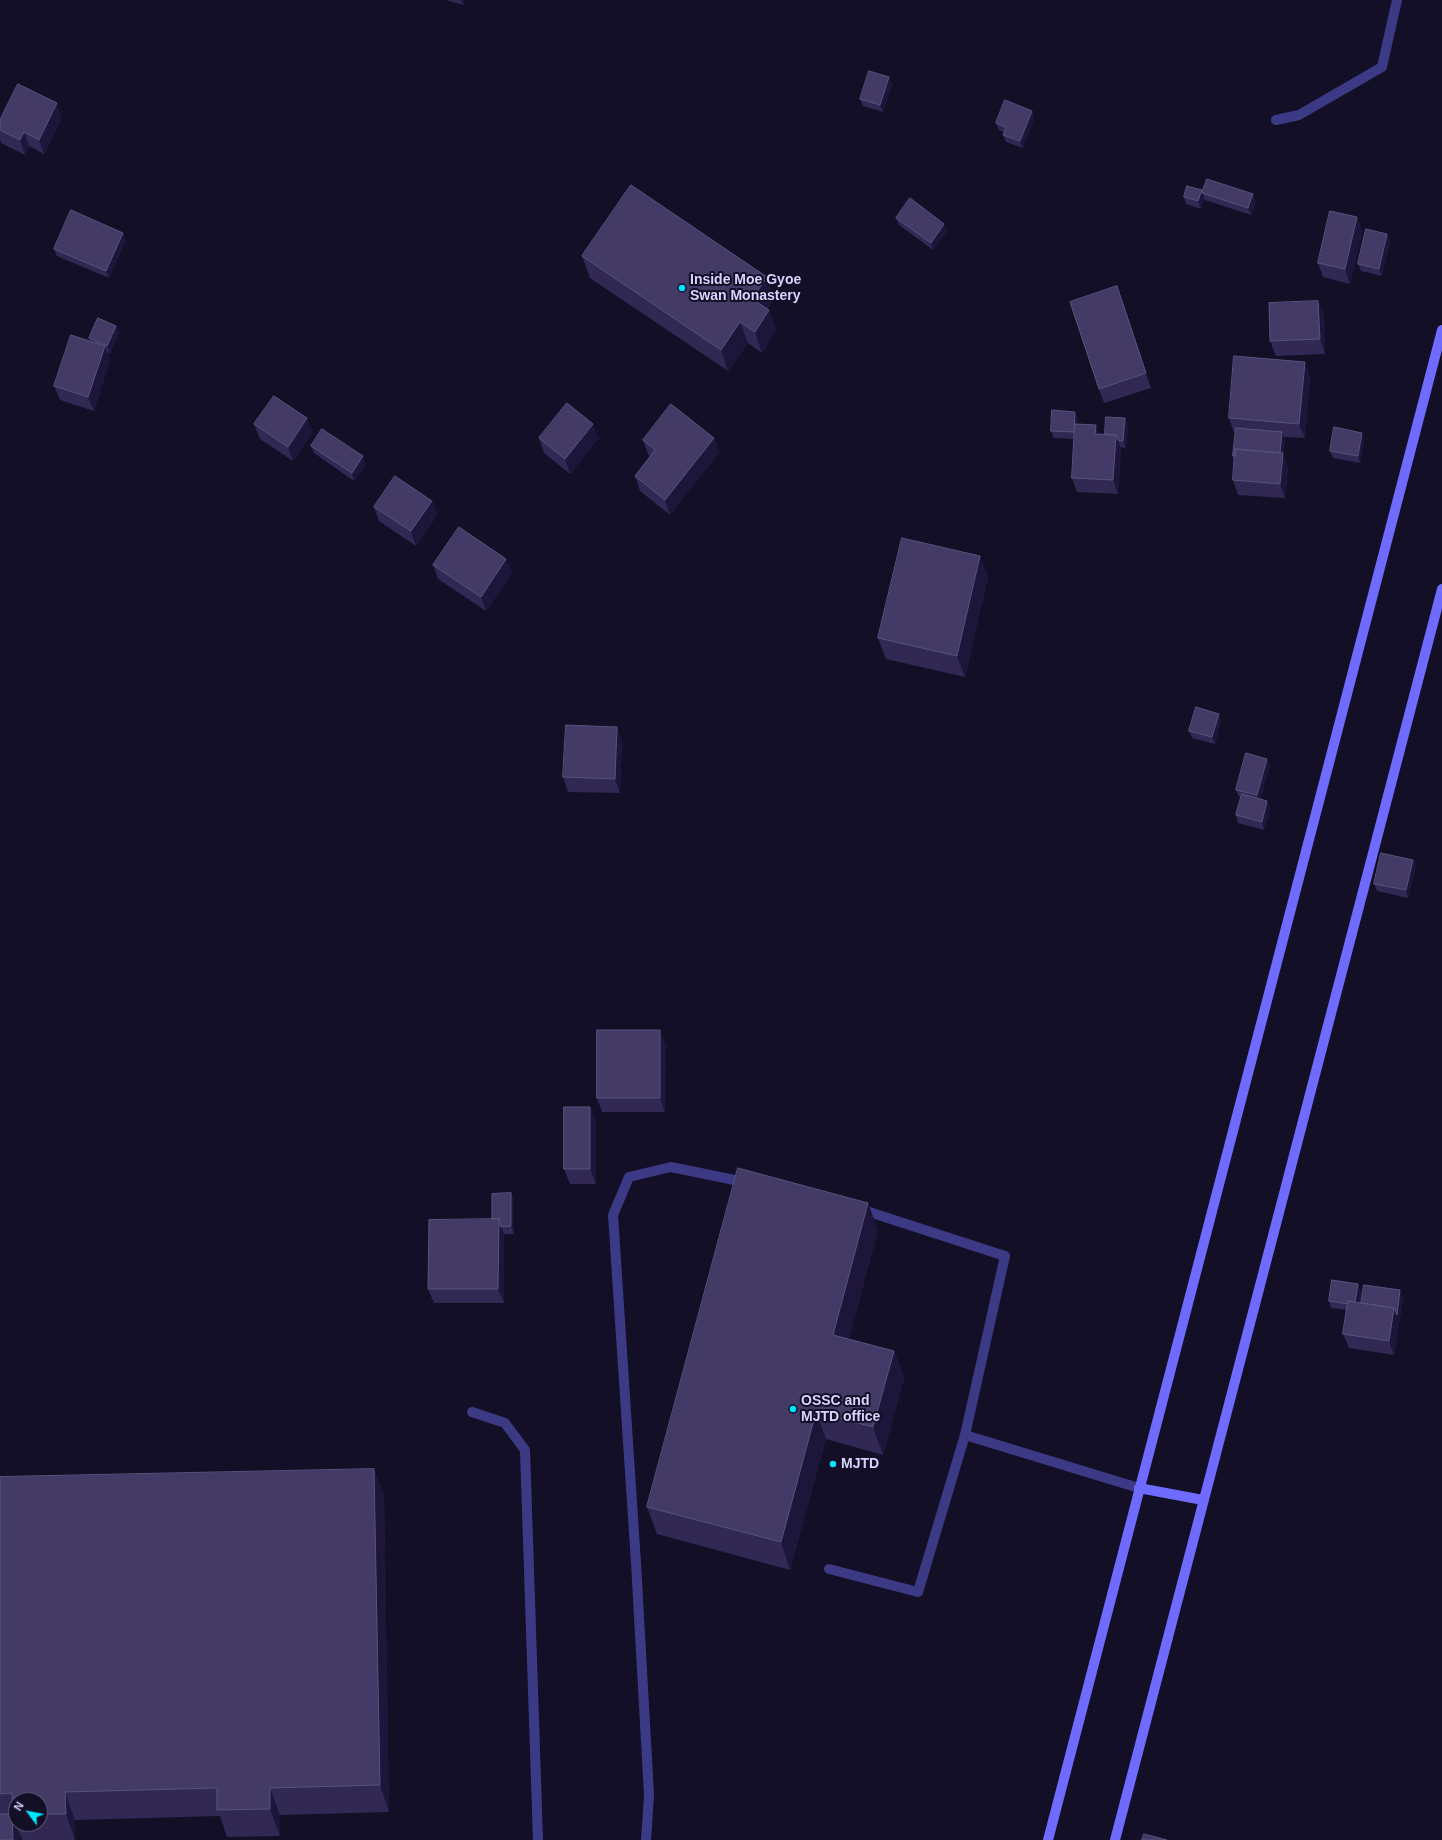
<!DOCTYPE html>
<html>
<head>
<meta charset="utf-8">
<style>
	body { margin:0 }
	#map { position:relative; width:1442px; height:1840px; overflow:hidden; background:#130f26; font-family:Arial,sans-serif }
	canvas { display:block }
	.north { position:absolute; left:8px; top:1792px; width:40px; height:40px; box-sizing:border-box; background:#130f26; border:1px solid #625e7d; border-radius:50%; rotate:302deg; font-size:11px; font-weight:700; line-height:16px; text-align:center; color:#d9d4ff }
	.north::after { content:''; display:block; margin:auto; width:14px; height:18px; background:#00e5ff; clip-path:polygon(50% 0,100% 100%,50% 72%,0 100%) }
</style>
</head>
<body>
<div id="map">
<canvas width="1442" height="1840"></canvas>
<div class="north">N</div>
</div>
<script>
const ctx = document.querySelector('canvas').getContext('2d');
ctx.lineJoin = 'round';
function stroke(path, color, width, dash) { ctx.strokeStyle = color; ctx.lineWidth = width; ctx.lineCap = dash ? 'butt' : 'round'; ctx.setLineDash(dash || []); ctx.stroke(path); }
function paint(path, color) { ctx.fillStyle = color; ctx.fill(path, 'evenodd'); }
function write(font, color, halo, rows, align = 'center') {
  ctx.font = font + ' Arial,sans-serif'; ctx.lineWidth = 4; ctx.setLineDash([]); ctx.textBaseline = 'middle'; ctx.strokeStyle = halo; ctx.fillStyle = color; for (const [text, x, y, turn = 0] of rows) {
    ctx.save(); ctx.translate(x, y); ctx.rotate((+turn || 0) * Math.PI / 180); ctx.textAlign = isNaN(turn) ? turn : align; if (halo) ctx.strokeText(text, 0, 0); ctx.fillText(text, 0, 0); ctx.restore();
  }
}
stroke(new Path2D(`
	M 1276,120 L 1299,115 L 1382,67 L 1397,0
	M 472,1412 L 505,1423 L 525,1450 L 538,1840
	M 965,1435 L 1139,1488
	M 829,1569 L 918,1592 L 965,1435 L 1005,1256 L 860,1209
	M 646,1840 L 649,1795 L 636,1563 L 613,1215 L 629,1177 L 671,1167 L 749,1183`), '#3d3a85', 10);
stroke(new Path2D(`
	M 1139,1488 L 1203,1500
	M 1048,1840 L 1442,330
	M 1115,1840 L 1442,589`), '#6f6bff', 10);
paint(new Path2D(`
	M 446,0 L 465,0 L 463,5 Z
	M 892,84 L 883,112 L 863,106 L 860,99 Z
	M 1032,111 L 1034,118 L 1023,148 L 1006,142 L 1003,135 L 1004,132 L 999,130 L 996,123 Z
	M 62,117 L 44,154 L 29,146 L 25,155 L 1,143 L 0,139 L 0,120 Z
	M 1202,190 L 1202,192 L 1256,201 L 1251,215 L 1205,200 L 1204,199 L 1201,209 L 1186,204 L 1184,197 Z
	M 1357,217 L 1362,232 L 1350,284 L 1323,277 L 1318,263 Z
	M 896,218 L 947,231 L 933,250 L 899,225 Z
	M 123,233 L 126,240 L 109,278 L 57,256 L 54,249 Z
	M 1387,234 L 1390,241 L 1382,276 L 1361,271 L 1358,264 Z
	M 582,256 L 774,298 L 767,309 L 769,310 L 776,331 L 762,353 L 748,343 L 728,371 L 590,278 Z
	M 1122,300 L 1151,388 L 1104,403 L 1099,389 Z
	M 1318,301 L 1324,316 L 1325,354 L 1276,356 L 1270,341 Z
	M 116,326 L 119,333 L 110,354 L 107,352 L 110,360 L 94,411 L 60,400 L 54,386 L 90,341 L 89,338 Z
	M 1310,376 L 1305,438 L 1284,437 L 1285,439 L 1283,455 L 1288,467 L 1285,498 L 1238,495 L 1233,480 L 1235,459 L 1233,456 L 1236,433 L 1234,433 L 1229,418 Z
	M 1075,412 L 1078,419 L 1077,424 L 1096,425 L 1099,434 L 1105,434 L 1125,418 L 1128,425 L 1126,448 L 1120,447 L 1121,449 L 1118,494 L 1077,492 L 1072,478 L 1074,439 L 1054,438 L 1051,431 Z
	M 307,418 L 312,433 L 293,461 L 260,439 L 254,424 Z
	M 539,438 L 599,438 L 570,474 L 544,453 Z
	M 714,438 L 719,452 L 670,515 L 640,491 L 635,476 L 650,456 L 648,454 L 643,440 Z
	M 1364,440 L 1360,463 L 1333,458 L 1330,451 Z
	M 311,446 L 366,464 L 354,481 L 314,453 Z
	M 432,501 L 437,515 L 416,546 L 379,521 L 374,507 Z
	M 980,556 L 988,577 L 965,677 L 886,659 L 878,638 Z
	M 506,559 L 512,573 L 486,611 L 438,579 L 433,565 Z
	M 1221,721 L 1215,744 L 1192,738 L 1189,731 Z
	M 617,727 L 622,741 L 620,793 L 568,792 L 563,777 Z
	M 1270,766 L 1260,799 L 1267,801 L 1270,809 L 1264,830 L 1238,823 L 1236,815 L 1241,797 L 1239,797 L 1236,790 Z
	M 1413,860 L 1416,867 L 1408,898 L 1377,891 L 1374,884 Z
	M 666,1045 L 665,1112 L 602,1112 L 597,1098 Z
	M 590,1107 L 596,1121 L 596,1184 L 570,1184 L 564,1169 Z
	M 511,1193 L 514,1201 L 514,1234 L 504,1234 L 504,1303 L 434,1303 L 428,1289 L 492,1219 Z
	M 868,1203 L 878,1230 L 849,1339 L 894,1351 L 904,1378 L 883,1455 L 826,1439 L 790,1570 L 657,1534 L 647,1507 Z
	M 1361,1291 L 1359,1303 L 1361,1303 L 1403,1297 L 1394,1355 L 1349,1348 L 1343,1334 L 1347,1310 L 1331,1308 L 1329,1301 Z
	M 374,1469 L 384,1496 L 389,1812 L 280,1815 L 280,1836 L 227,1837 L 220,1816 L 75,1820 L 75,1840 L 22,1840 L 20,1835 L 20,1840 L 0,1840 L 0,1477 ZM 16,1800 L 40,1800 L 40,1824 L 16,1824 Z`), '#312854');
paint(new Path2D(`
	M 461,0 L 465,0 L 463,5 Z
	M 889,77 L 892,84 L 883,112 L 880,105 Z
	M 57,103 L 62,117 L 44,154 L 39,140 Z
	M 1032,111 L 1034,118 L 1023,148 L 1020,141 Z
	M 24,132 L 29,146 L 25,155 L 20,140 Z
	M 1202,190 L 1204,199 L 1201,209 L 1198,201 Z
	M 1253,194 L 1256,201 L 1251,215 L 1248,208 Z
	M 1357,217 L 1362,232 L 1350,284 L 1345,269 Z
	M 944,224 L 947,231 L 933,250 L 931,243 Z
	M 123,233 L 126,240 L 109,278 L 106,271 Z
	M 1387,234 L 1390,241 L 1382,276 L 1379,269 Z
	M 767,277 L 774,298 L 759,320 L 752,299 Z
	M 1117,286 L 1122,300 L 1151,388 Z
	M 1318,301 L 1324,316 L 1325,354 L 1320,339 Z
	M 769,310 L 776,331 L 762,353 L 755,332 Z
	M 740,322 L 748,343 L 728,371 L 721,350 Z
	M 116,326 L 119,333 L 110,354 L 107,346 Z
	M 105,346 L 110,360 L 94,411 L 88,397 Z
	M 1305,362 L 1310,376 L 1305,438 L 1299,424 Z
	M 1075,412 L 1078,419 L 1076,439 L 1074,432 Z
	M 307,418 L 312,433 L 293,461 L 288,447 Z
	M 1125,418 L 1128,425 L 1126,448 L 1123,441 Z
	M 593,424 L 599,438 L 570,474 L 565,459 Z
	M 1096,425 L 1101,439 L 1095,434 Z
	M 1282,432 L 1285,439 L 1283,455 L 1288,467 L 1285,498 L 1280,484 L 1280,459 Z
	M 1362,433 L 1364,440 L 1360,463 L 1358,456 Z
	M 1116,435 L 1121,449 L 1118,494 L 1113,480 Z
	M 714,438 L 719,452 L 670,515 L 665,500 Z
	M 363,456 L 366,464 L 354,481 L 352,473 Z
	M 432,501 L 437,515 L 416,546 L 411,531 Z
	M 980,556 L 988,577 L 965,677 L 957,656 Z
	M 506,559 L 512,573 L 486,611 L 481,597 Z
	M 1219,714 L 1221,721 L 1215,744 L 1212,737 Z
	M 617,727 L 622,741 L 620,793 L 615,779 Z
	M 1267,759 L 1270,766 L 1260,803 L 1257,795 Z
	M 1267,801 L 1270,809 L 1264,830 L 1262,822 Z
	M 1413,860 L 1416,867 L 1408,898 L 1406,890 Z
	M 660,1030 L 666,1045 L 665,1112 L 660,1098 Z
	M 590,1107 L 596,1121 L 596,1184 L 590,1169 Z
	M 511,1193 L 514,1201 L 514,1234 L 511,1226 Z
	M 868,1203 L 878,1230 L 843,1362 L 833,1335 Z
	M 499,1219 L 504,1234 L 504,1303 L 498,1289 Z
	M 1358,1284 L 1361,1291 L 1357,1312 L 1355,1305 Z
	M 1400,1290 L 1403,1297 L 1394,1355 L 1389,1341 L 1394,1308 Z
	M 894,1351 L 904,1378 L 883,1455 L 873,1427 Z
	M 816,1412 L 826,1439 L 790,1570 L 781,1542 Z
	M 374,1469 L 384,1496 L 389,1812 L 380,1785 Z
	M 270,1788 L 280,1815 L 280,1836 L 270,1809 Z
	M 65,1792 L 75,1820 L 75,1840 L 66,1814 Z
	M 12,1814 L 20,1835 L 20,1840 L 13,1840 Z`), '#1d163a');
const building = new Path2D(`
	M 869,71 L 889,77 L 880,105 L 860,99 Z
	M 18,84 L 57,103 L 39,140 L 24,132 L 20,140 L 0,130 L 0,120 Z
	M 1005,100 L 1032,111 L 1020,141 L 1003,135 L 1006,127 L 996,123 Z
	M 1207,179 L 1253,194 L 1248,208 L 1202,193 Z
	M 631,185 L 767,277 L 752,299 L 769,310 L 755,332 L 740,322 L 721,350 L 582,256 Z
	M 1187,186 L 1202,190 L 1198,201 L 1184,197 Z
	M 910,198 L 944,224 L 931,243 L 896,218 Z
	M 71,210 L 123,233 L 106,271 L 54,249 Z
	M 1330,211 L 1357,217 L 1345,269 L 1318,263 Z
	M 1366,229 L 1387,234 L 1379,269 L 1358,264 Z
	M 1117,286 L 1146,373 L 1099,389 L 1070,302 Z
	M 1318,301 L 1320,339 L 1270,341 L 1269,303 Z
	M 98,318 L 116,326 L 107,346 L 89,338 Z
	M 71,335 L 105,346 L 88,397 L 54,386 Z
	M 1234,356 L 1305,362 L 1299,424 L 1229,418 Z
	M 274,396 L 307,418 L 288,447 L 254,424 Z
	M 567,403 L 593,424 L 565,459 L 539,438 Z
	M 671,404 L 714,438 L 665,500 L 635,476 L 655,450 L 643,440 Z
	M 1052,410 L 1075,412 L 1074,432 L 1051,431 Z
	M 1106,417 L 1125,418 L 1123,441 L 1118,440 L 1116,435 L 1105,434 Z
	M 1075,424 L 1096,425 L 1095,434 L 1116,435 L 1113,480 L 1072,478 Z
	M 1334,427 L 1362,433 L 1358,456 L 1330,451 Z
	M 1236,428 L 1282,432 L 1280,453 L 1235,449 L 1235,456 L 1233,456 Z
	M 322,429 L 363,456 L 352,473 L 311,446 Z
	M 1235,449 L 1283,453 L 1280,484 L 1233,480 Z
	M 395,476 L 432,501 L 411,531 L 374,507 Z
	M 459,527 L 506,559 L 481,597 L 433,565 Z
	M 902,538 L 980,556 L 957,656 L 878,638 Z
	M 1196,707 L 1219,714 L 1212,737 L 1189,731 Z
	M 566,725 L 617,727 L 615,779 L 563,777 Z
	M 1246,753 L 1267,759 L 1257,795 L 1236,790 Z
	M 1242,794 L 1267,801 L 1262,822 L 1236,815 Z
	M 1381,853 L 1413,860 L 1406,890 L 1374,884 Z
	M 597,1030 L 660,1030 L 660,1098 L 597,1098 Z
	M 564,1107 L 590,1107 L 590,1169 L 564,1169 Z
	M 738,1168 L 868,1203 L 833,1335 L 894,1351 L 873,1427 L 816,1412 L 781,1542 L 647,1507 Z
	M 511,1193 L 511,1226 L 501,1227 L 499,1219 L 492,1219 L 492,1194 Z
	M 499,1219 L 498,1289 L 428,1289 L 429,1220 Z
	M 1332,1280 L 1358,1284 L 1355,1302 L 1348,1301 L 1348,1304 L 1329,1301 Z
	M 1364,1285 L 1400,1290 L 1397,1315 L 1394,1308 L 1361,1303 Z
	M 1348,1301 L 1394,1308 L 1389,1341 L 1343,1334 Z
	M 374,1469 L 380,1785 L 270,1788 L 270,1809 L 217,1810 L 217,1788 L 65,1792 L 66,1814 L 40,1814 L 40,1800 L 16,1800 L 16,1815 L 13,1815 L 12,1793 L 0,1794 L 0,1477 Z
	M 0,1814 L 12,1814 L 13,1840 L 0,1840 Z
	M 1144,1834 L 1167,1840 L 1142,1840 Z`);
paint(building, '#433a66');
stroke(building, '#5a527e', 1);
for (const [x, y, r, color] of [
	[682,288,4,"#00e5ff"],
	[793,1409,4,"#00e5ff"],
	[833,1464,4,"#00e5ff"]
]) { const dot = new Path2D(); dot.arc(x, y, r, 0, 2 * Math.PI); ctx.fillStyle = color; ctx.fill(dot); stroke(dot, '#130f26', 1.5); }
write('bold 14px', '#d9d4ff', '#130f26', [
	["Inside Moe Gyoe",690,280],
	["Swan Monastery",690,296],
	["OSSC and",801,1401],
	["MJTD office",801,1417],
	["MJTD",841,1464]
], 'left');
</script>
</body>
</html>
